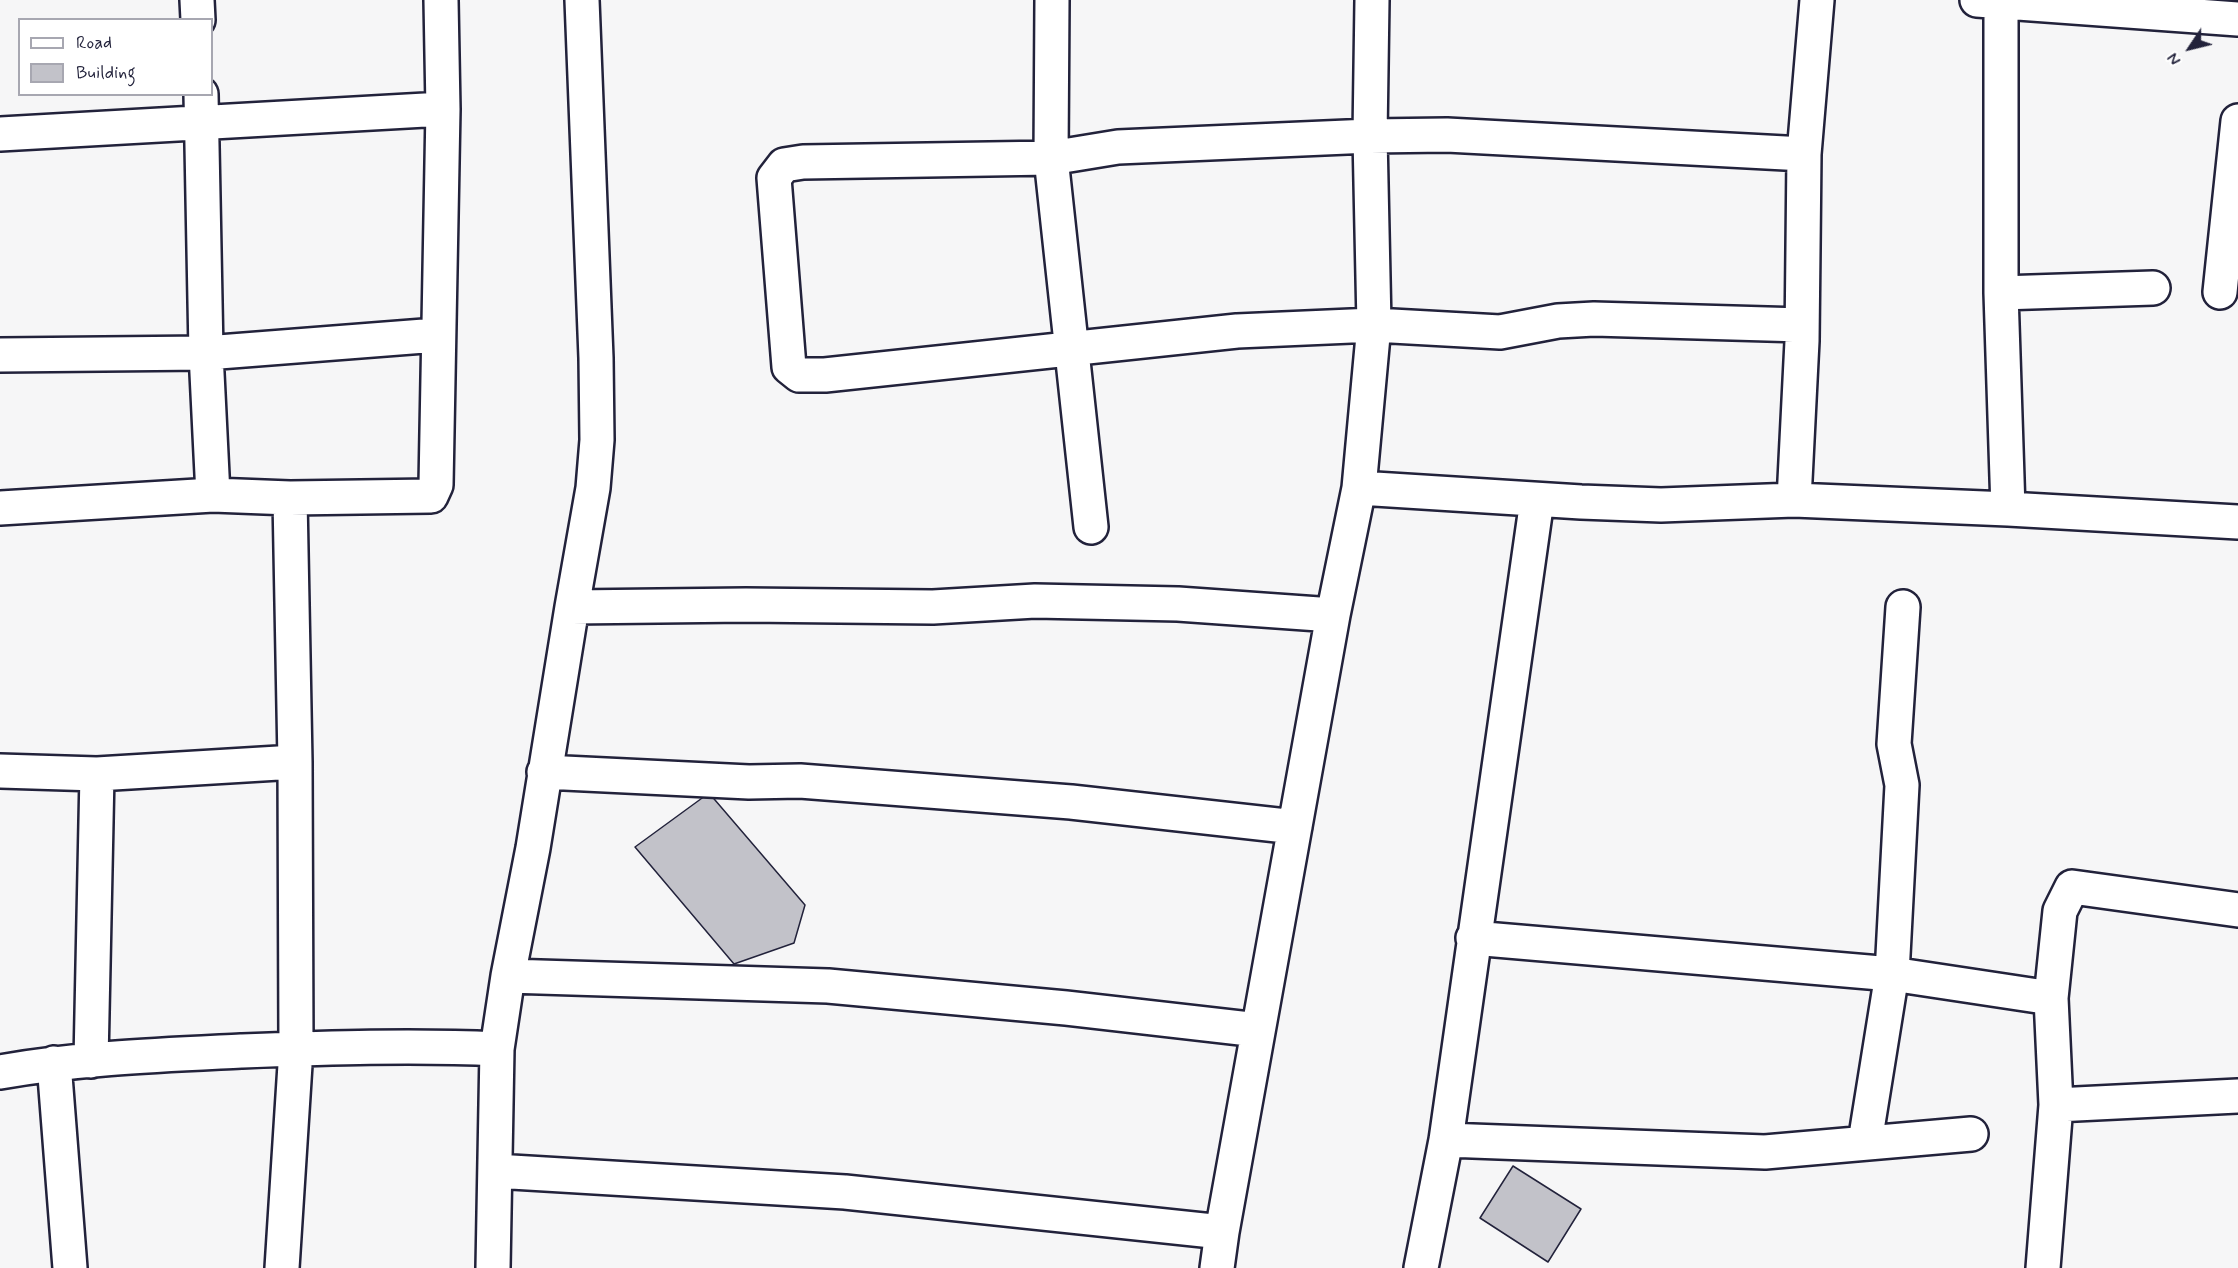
<!DOCTYPE html>
<html>
<head>
<meta charset="utf-8">
<style>
	body { margin:0 }
	#map { position:relative; width:2238px; height:1268px; overflow:hidden; background:#f6f6f7; font-family:Mynerve,sans-serif }
	canvas { display:block }
	.legend { position:absolute; left:18px; top:18px; width:195px; height:78px; box-sizing:border-box; background:#fff; border:2px solid #a7a7b1; margin:0; padding:8px 10px; list-style:none; font-size:18px; color:#22223b }
	.legend li { display:flex; align-items:center; gap:12px; height:30px }
	.legend b { width:30px; border:2px solid #a7a7b1 }
	.north { position:absolute; left:2160px; top:18px; width:60px; height:60px; -webkit-text-stroke:4px #fff; paint-order:stroke; rotate:235deg; font-size:16px; font-weight:700; line-height:24px; text-align:center; color:#22223b }
	.north::after { content:''; display:block; margin:auto; width:21px; height:27px; background:#22223b; clip-path:polygon(50% 0,100% 100%,50% 72%,0 100%) }
</style>
</head>
<body>
<div id="map">
<canvas width="2238" height="1268"></canvas>
<ul class="legend">
<li><b style="height:8px;background:#fff"></b>Road</li>
<li><b style="height:16px;background:#c2c2c9"></b>Building</li>
</ul>
<div class="north">N</div>
</div>
<script>
const ctx = document.querySelector('canvas').getContext('2d');
ctx.lineJoin = 'round';
function paint(path, color) { ctx.fillStyle = color; ctx.fill(path, 'evenodd'); }
function stroke(path, color, width, dash) { ctx.strokeStyle = color; ctx.lineWidth = width; ctx.lineCap = dash ? 'butt' : 'round'; ctx.setLineDash(dash || []); ctx.stroke(path); }
const building = new Path2D(`
	M 709,793 L 805,905 L 794,943 L 734,964 L 635,847 Z
	M 1513,1166 L 1581,1209 L 1548,1262 L 1480,1218 Z`);
paint(building, '#c2c2c9');
stroke(building, '#22223b', 1.5);
const minor = new Path2D(`
	M 197,0 L 198,20
	M 1052,0 L 1051,158 L 1091,527
	M 1977,0 L 2238,19
	M 2001,2 L 2001,293 L 2008,509
	M 201,94 L 206,353 L 213,495
	M 0,134 L 443,109
	M 2220,292 L 2238,121
	M 2001,293 L 2153,288
	M 1802,325 L 1594,319 L 1558,321 L 1500,332 L 1374,325 L 1237,331 L 825,375 L 799,375 L 789,367 L 774,178 L 784,165 L 803,162 L 1051,158 L 1118,147 L 1370,136 L 1447,135 L 1804,154
	M 0,355 L 206,353 L 437,335
	M 1359,488 L 1581,502 L 1661,505 L 1794,500 L 2008,509 L 2238,522
	M 1794,500 L 1802,341 L 1804,154 L 1817,0
	M 0,508 L 213,495 L 290,498 L 431,496 L 436,485 L 443,109 L 441,0
	M 572,607 L 746,605 L 933,607 L 1035,601 L 1178,604 L 1333,615
	M 0,771 L 97,774 L 295,762
	M 544,772 L 749,782 L 800,781 L 1071,802 L 1295,827
	M 1473,938 L 1892,974 L 2051,998
	M 508,976 L 828,986 L 1066,1008 L 1258,1030
	M 91,1061 L 97,774
	M 54,1063 L 70,1268
	M 0,1072 C 80,1058 161,1055 241,1051 C 327,1048 412,1045 497,1049
	M 2056,1105 L 2238,1096
	M 1446,1140 L 1765,1152 L 1971,1134
	M 1865,1142 L 1892,974 L 1902,785 L 1894,744 L 1903,607
	M 495,1171 L 845,1192 L 1222,1232
	M 282,1268 L 296,1049 L 295,762 L 290,498
	M 493,1268 L 497,1049 L 508,976 L 533,848 L 572,607 L 593,488 L 597,440 L 596,358 L 582,0
	M 1217,1268 L 1222,1232 L 1333,615 L 1359,488 L 1374,325 L 1370,136 L 1372,0
	M 1421,1268 L 1446,1140 L 1537,500
	M 2043,1268 L 2056,1105 L 2051,998 L 2060,911 L 2072,887 L 2238,910`);
stroke(minor, '#22223b', 38);
stroke(minor, '#fff', 33);
</script>
</body>
</html>
